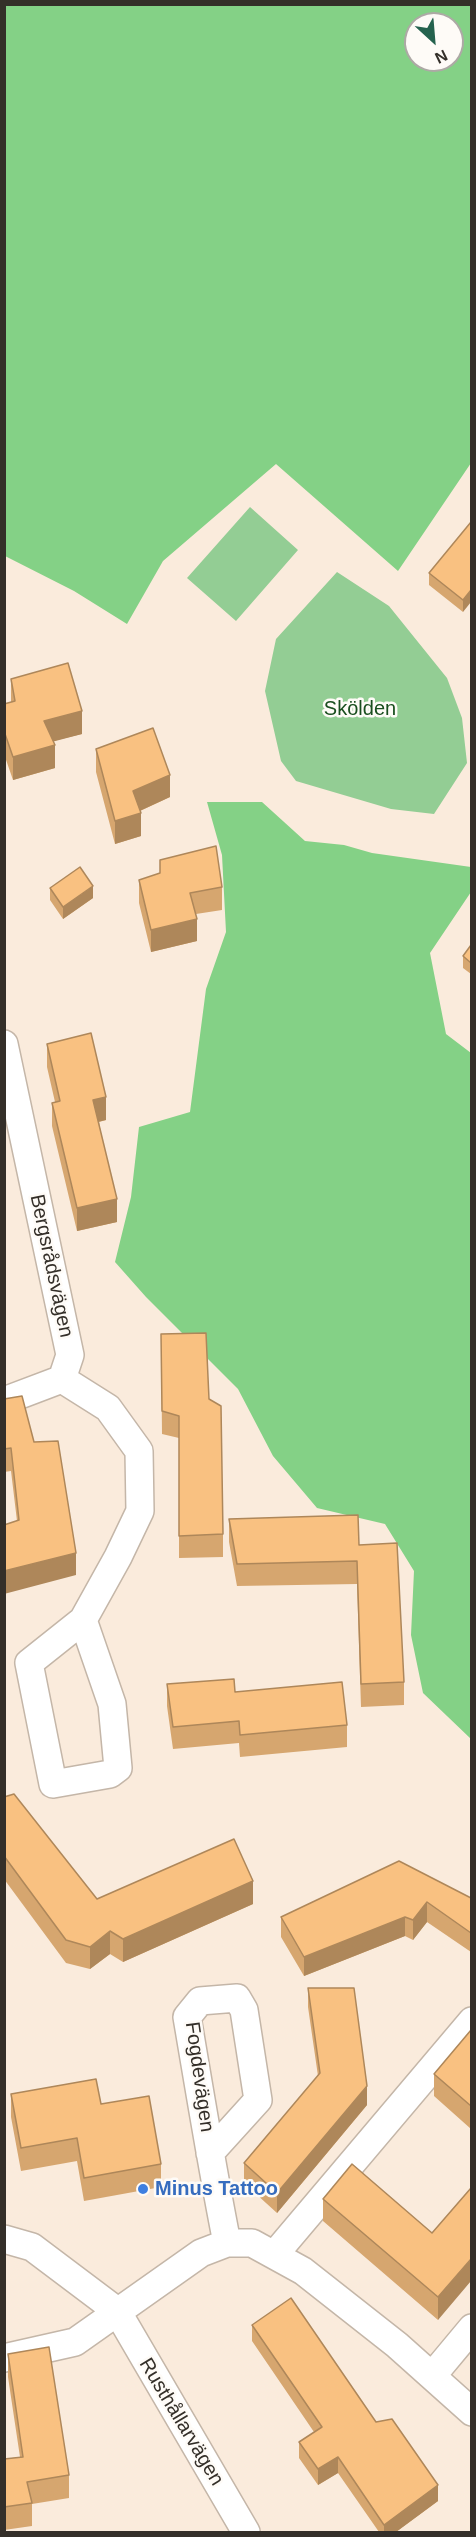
<!DOCTYPE html>
<html>
<head>
<meta charset="utf-8">
<style>
	body { margin:0 }
	#map { position:relative; width:476px; height:2537px; overflow:hidden; background:#faebdc; font-family:Arial,sans-serif }
	canvas { display:block }
	.frame { position:absolute; inset:0; border:6px solid #342f29; pointer-events:none }
	.north { position:absolute; left:404px; top:12px; width:60px; height:60px; box-sizing:border-box; background:#fefbf7; border:2px solid #ada9a5; border-radius:50%; rotate:154deg; font-size:16px; font-weight:700; line-height:24px; text-align:center; color:#342f29 }
	.north::after { content:''; display:block; margin:auto; width:21px; height:27px; background:#25624e; clip-path:polygon(50% 0,100% 100%,50% 72%,0 100%) }
</style>
</head>
<body>
<div id="map">
<canvas width="476" height="2537"></canvas>
<div class="frame"></div>
<div class="north">N</div>
</div>
<script>
const ctx = document.querySelector('canvas').getContext('2d');
ctx.lineJoin = 'round';
function paint(path, color) { ctx.fillStyle = color; ctx.fill(path, 'evenodd'); }
function stroke(path, color, width, dash) { ctx.strokeStyle = color; ctx.lineWidth = width; ctx.lineCap = dash ? 'butt' : 'round'; ctx.setLineDash(dash || []); ctx.stroke(path); }
function write(font, color, halo, rows, align = 'center') {
  ctx.font = font + ' Arial,sans-serif'; ctx.lineWidth = 5; ctx.setLineDash([]); ctx.textBaseline = 'middle'; ctx.strokeStyle = halo; ctx.fillStyle = color; for (const [text, x, y, turn = 0] of rows) {
    ctx.save(); ctx.translate(x, y); ctx.rotate((+turn || 0) * Math.PI / 180); ctx.textAlign = isNaN(turn) ? turn : align; if (halo) ctx.strokeText(text, 0, 0); ctx.fillText(text, 0, 0); ctx.restore();
  }
}
paint(new Path2D(`
	M 250,507 L 298,550 L 236,621 L 187,578 Z
	M 337,572 L 389,606 L 447,678 L 462,718 L 467,763 L 434,814 L 391,809 L 296,781 L 281,761 L 265,691 L 276,639 Z`), '#93cd94');
paint(new Path2D(`
	M 4,5 L 471,5 L 471,463 L 398,571 L 276,464 L 163,561 L 127,624 L 74,591 L 5,556 ZM 416,24 L 452,24 L 452,60 L 416,60 Z
	M 207,802 L 262,802 L 305,841 L 344,845 L 372,853 L 471,867 L 471,892 L 430,953 L 446,1034 L 471,1053 L 471,1739 L 423,1693 L 411,1635 L 414,1571 L 385,1524 L 317,1508 L 273,1456 L 238,1389 L 146,1297 L 115,1262 L 131,1197 L 139,1127 L 190,1112 L 206,989 L 226,932 L 222,855 Z`), '#84d186');
const minor = new Path2D(`
	M 4,1044 L 70,1355 L 62,1379 L 108,1408 L 139,1451 L 140,1511 L 118,1557 L 83,1620 L 29,1663 L 53,1784 L 110,1774 L 118,1768 L 112,1704 L 83,1620
	M 4,1401 L 62,1379
	M 210,2153 L 258,2100 L 244,2010 L 237,1998 L 200,2001 L 187,2017 C 200,2093 212,2168 227,2243
	M 4,2239 L 32,2247 L 117,2311 L 246,2532
	M 275,2254 L 472,2021
	M 4,2358 L 75,2342 L 201,2253 L 227,2243 L 252,2243 L 303,2271 L 397,2345 L 472,2412
	M 432,2376 L 472,2328`);
stroke(minor, '#c4b6a8', 30);
stroke(minor, '#fff', 27);
paint(new Path2D(`
	M 471,522 L 463,612 L 429,585 L 429,573 Z
	M 11,679 L 82,734 L 53,741 L 55,768 L 13,780 L 4,754 L 4,704 L 11,702 Z
	M 96,749 L 170,797 L 140,811 L 141,836 L 115,844 L 96,772 Z
	M 139,880 L 222,887 L 222,910 L 196,914 L 197,941 L 151,952 L 139,903 Z
	M 50,888 L 93,898 L 63,919 L 50,900 Z
	M 471,945 L 471,974 L 463,968 L 463,956 Z
	M 47,1044 L 106,1120 L 99,1122 L 117,1222 L 77,1231 L 52,1126 L 52,1103 L 55,1102 L 47,1067 Z
	M 161,1334 L 209,1399 L 223,1534 L 223,1557 L 179,1558 L 179,1438 L 162,1434 Z
	M 4,1399 L 34,1442 L 76,1575 L 17,1521 L 11,1471 L 4,1472 Z
	M 229,1519 L 359,1545 L 404,1682 L 404,1705 L 361,1707 L 357,1584 L 237,1586 L 229,1542 Z
	M 167,1684 L 235,1692 L 347,1725 L 347,1747 L 240,1757 L 239,1743 L 173,1749 L 167,1706 Z
	M 4,1797 L 97,1899 L 253,1904 L 123,1962 L 110,1954 L 90,1969 L 66,1963 L 4,1879 Z
	M 471,1898 L 471,1952 L 427,1922 L 413,1940 L 405,1936 L 304,1976 L 281,1937 L 281,1917 Z
	M 308,1988 L 367,2105 L 277,2213 L 244,2183 L 244,2163 L 318,2076 L 308,2007 Z
	M 471,2030 L 471,2129 L 434,2096 L 434,2074 Z
	M 11,2094 L 101,2104 L 161,2164 L 161,2187 L 84,2201 L 77,2161 L 21,2171 L 11,2117 Z
	M 471,2188 L 438,2320 L 323,2221 L 323,2199 L 432,2233 Z
	M 252,2325 L 376,2422 L 438,2501 L 396,2532 L 379,2532 L 338,2473 L 318,2485 L 299,2458 L 299,2442 L 314,2432 L 252,2341 Z
	M 8,2354 L 69,2475 L 69,2498 L 32,2504 L 32,2526 L 4,2530 L 4,2459 L 20,2457 L 8,2377 Z`), '#d6a66f');
paint(new Path2D(`
	M 471,590 L 471,602 L 463,612 L 463,600 Z
	M 82,711 L 82,734 L 44,744 L 44,721 Z
	M 55,745 L 55,768 L 13,780 L 13,757 Z
	M 170,775 L 170,797 L 133,814 L 133,791 Z
	M 141,813 L 141,836 L 115,844 L 115,821 Z
	M 93,886 L 93,898 L 63,919 L 63,907 Z
	M 197,919 L 197,941 L 151,952 L 151,930 Z
	M 106,1097 L 106,1120 L 93,1123 L 93,1100 Z
	M 117,1199 L 117,1222 L 77,1231 L 77,1208 Z
	M 76,1553 L 76,1575 L 4,1594 L 4,1571 Z
	M 253,1881 L 253,1904 L 123,1962 L 123,1939 Z
	M 427,1902 L 427,1922 L 413,1940 L 413,1920 Z
	M 405,1917 L 405,1936 L 304,1976 L 304,1957 Z
	M 110,1931 L 110,1954 L 90,1969 L 90,1947 Z
	M 367,2086 L 367,2105 L 277,2213 L 277,2193 Z
	M 471,2259 L 471,2281 L 438,2320 L 438,2297 Z
	M 338,2457 L 338,2473 L 318,2485 L 318,2469 Z
	M 438,2485 L 438,2501 L 396,2532 L 384,2532 L 384,2525 Z`), '#ae875a');
const building = new Path2D(`
	M 471,522 L 471,590 L 463,600 L 429,573 Z
	M 68,663 L 82,711 L 44,721 L 55,745 L 13,757 L 4,731 L 4,704 L 15,701 L 11,679 Z
	M 153,728 L 170,775 L 133,791 L 141,813 L 115,821 L 96,749 Z
	M 216,846 L 222,887 L 190,893 L 197,919 L 151,930 L 139,880 L 160,873 L 160,860 Z
	M 80,867 L 93,886 L 63,907 L 50,888 Z
	M 471,945 L 471,963 L 463,956 Z
	M 91,1033 L 106,1097 L 93,1100 L 117,1199 L 77,1208 L 52,1103 L 60,1101 L 47,1044 Z
	M 206,1333 L 209,1399 L 221,1406 L 223,1534 L 179,1536 L 179,1416 L 162,1411 L 161,1334 Z
	M 22,1396 L 34,1442 L 58,1441 L 76,1553 L 4,1571 L 4,1525 L 19,1520 L 11,1448 L 4,1449 L 4,1399 Z
	M 358,1515 L 359,1545 L 397,1543 L 404,1682 L 361,1684 L 357,1561 L 237,1564 L 229,1519 Z
	M 234,1679 L 235,1692 L 342,1682 L 347,1725 L 240,1735 L 239,1721 L 173,1727 L 167,1684 Z
	M 14,1794 L 97,1899 L 234,1839 L 253,1881 L 123,1939 L 110,1931 L 90,1947 L 66,1940 L 4,1856 L 4,1797 Z
	M 399,1861 L 471,1898 L 471,1933 L 427,1902 L 413,1920 L 405,1917 L 304,1957 L 281,1917 Z
	M 308,1988 L 354,1988 L 367,2086 L 277,2193 L 244,2163 L 320,2073 Z
	M 471,2030 L 471,2106 L 434,2074 Z
	M 96,2079 L 101,2104 L 149,2096 L 161,2164 L 84,2178 L 77,2138 L 21,2148 L 11,2094 Z
	M 352,2164 L 432,2233 L 471,2188 L 471,2259 L 438,2297 L 323,2199 Z
	M 291,2298 L 376,2422 L 392,2419 L 438,2485 L 384,2525 L 338,2457 L 318,2469 L 299,2442 L 322,2427 L 252,2325 Z
	M 49,2347 L 69,2475 L 27,2482 L 32,2503 L 4,2507 L 4,2459 L 23,2457 L 8,2354 Z`);
paint(building, '#f9c181');
stroke(building, '#ae875a', 1.5);
for (const [x, y, r, color] of [
	[143,2189,6,"#3f7fe0"]
]) { const dot = new Path2D(); dot.arc(x, y, r, 0, 2 * Math.PI); ctx.fillStyle = color; ctx.fill(dot); stroke(dot, '#fefbf7', 2); }
write('20px', '#194e1e', '#fefbf7', [
	["Skölden",360,709]
]);
write('20px', '#342f29', '#fefbf7', [
	["Bergsrådsvägen",51,1266,78],
	["Fogdevägen",199,2077,82],
	["Rusthållarvägen",181,2422,59]
]);
write('bold 20px', '#366cbe', '#fefbf7', [
	["Minus Tattoo",155,2189]
], 'left');
</script>
</body>
</html>
